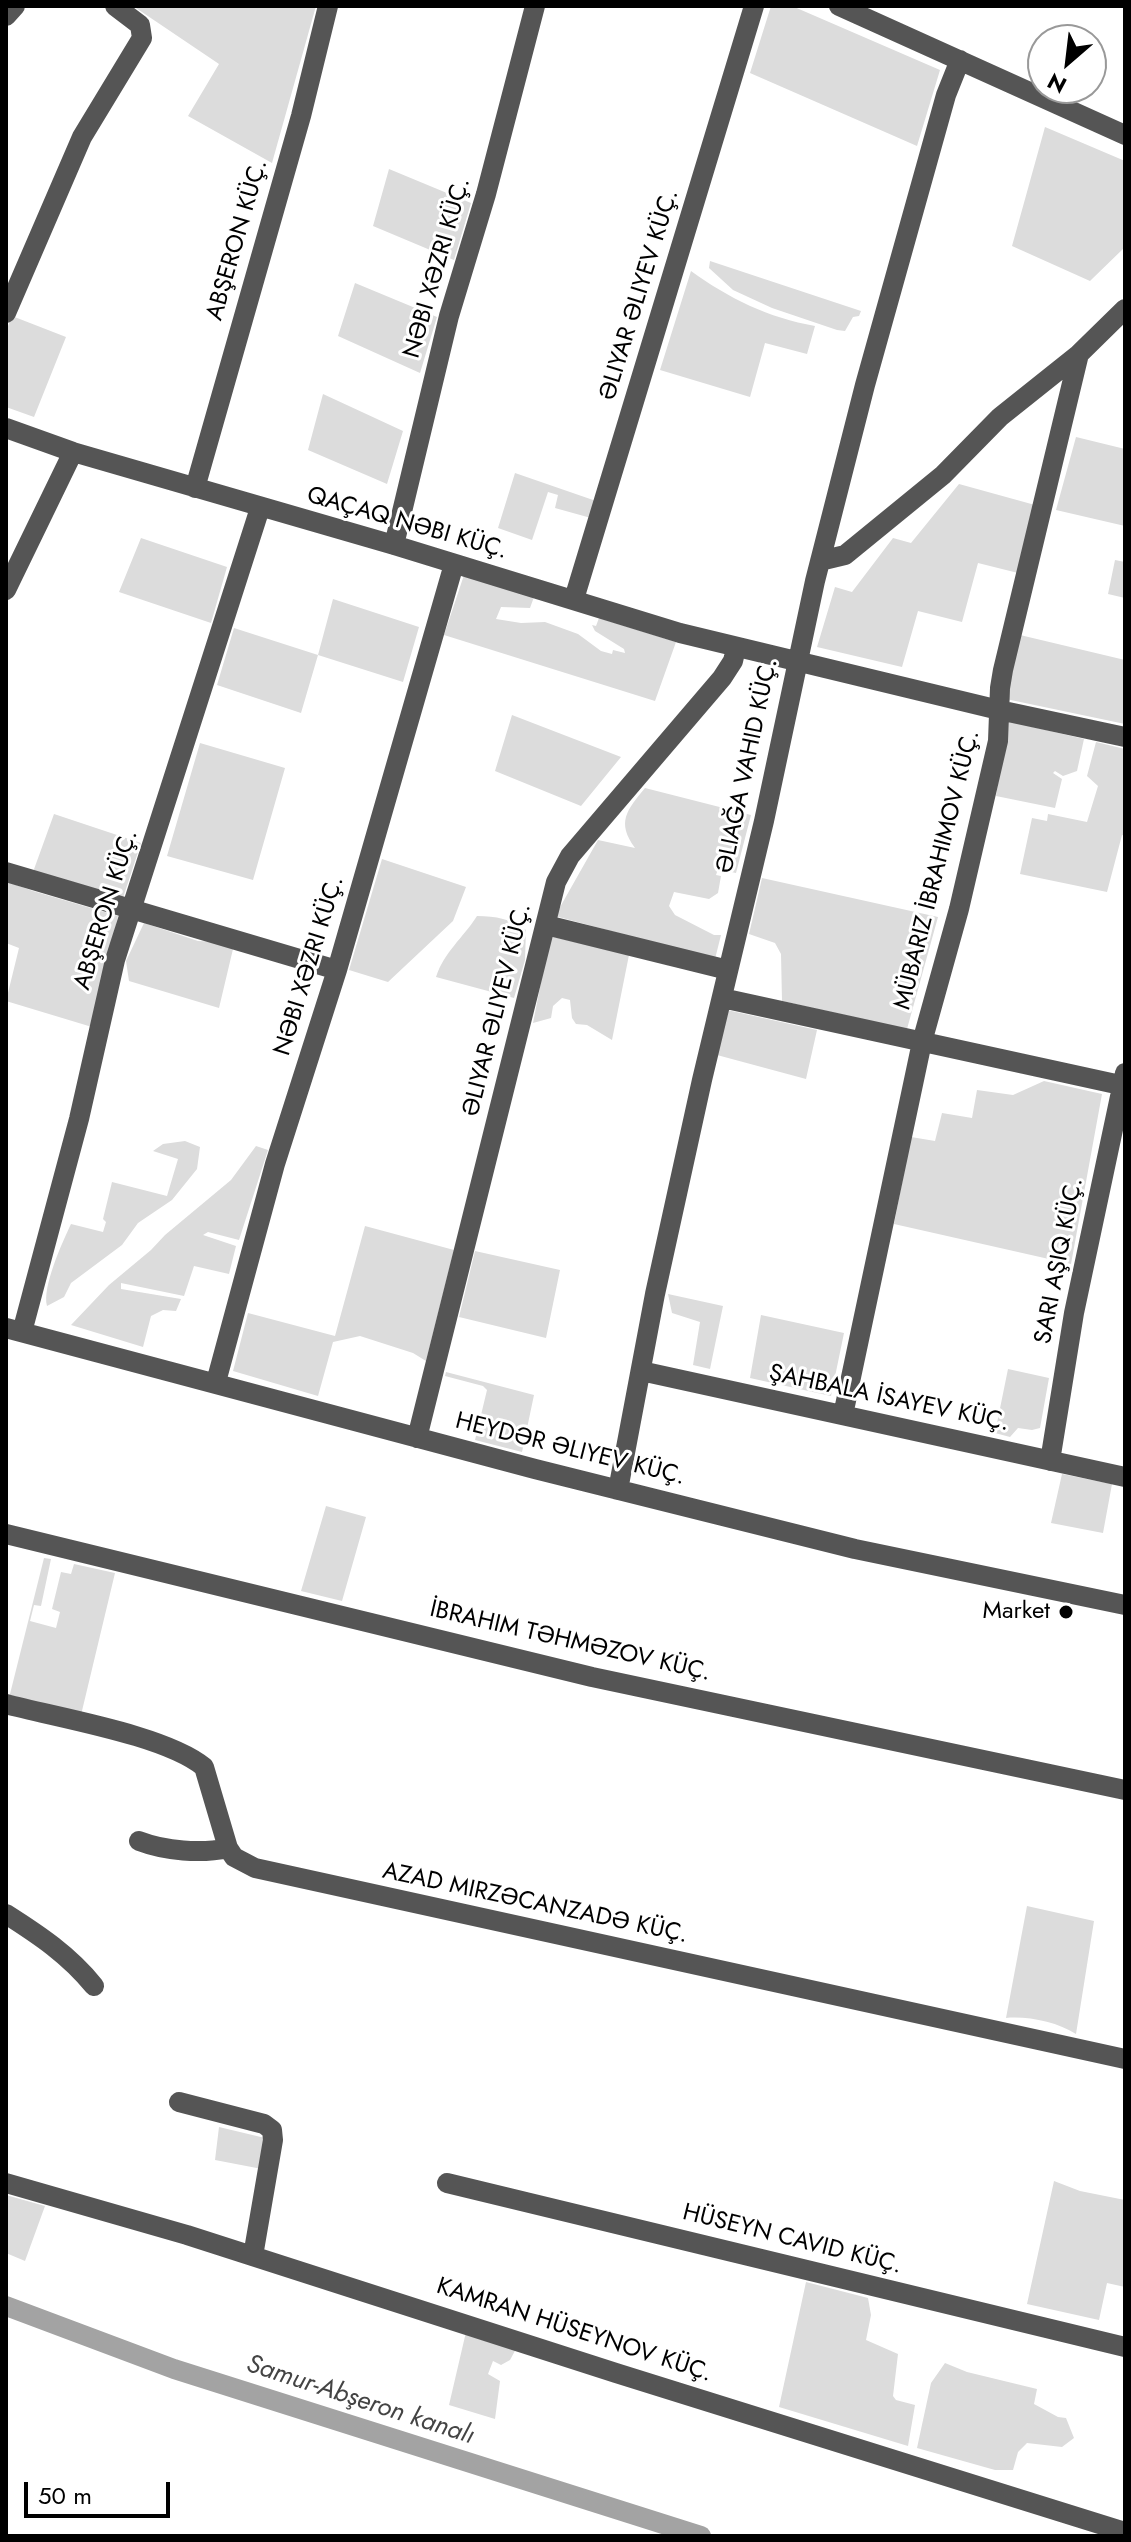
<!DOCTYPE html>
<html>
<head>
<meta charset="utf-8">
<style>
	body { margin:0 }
	#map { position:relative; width:1131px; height:2542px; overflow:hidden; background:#fff; font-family:Jost,sans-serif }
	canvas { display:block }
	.frame { position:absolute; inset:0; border:8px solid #000; pointer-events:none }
	.north { position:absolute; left:1027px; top:24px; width:80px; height:80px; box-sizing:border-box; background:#fff; border:2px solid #999; border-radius:50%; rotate:208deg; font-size:22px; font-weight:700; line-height:32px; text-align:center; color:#000 }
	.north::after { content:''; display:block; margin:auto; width:28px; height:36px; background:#000; clip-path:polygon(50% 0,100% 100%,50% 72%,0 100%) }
	.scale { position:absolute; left:24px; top:2482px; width:146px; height:36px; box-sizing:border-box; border:4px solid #000; border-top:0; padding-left:10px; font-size:24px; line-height:28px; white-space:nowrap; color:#000; -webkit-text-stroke:6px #fff; paint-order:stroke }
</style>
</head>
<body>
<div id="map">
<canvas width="1131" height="2542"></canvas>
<div class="frame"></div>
<div class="north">N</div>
<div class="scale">50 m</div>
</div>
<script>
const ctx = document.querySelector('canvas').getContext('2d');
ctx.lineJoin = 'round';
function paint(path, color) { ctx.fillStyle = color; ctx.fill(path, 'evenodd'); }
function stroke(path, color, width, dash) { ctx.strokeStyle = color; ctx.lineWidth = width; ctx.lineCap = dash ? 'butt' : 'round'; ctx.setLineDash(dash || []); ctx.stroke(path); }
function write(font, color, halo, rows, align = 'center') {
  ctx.font = font + ' Jost,sans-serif'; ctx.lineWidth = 6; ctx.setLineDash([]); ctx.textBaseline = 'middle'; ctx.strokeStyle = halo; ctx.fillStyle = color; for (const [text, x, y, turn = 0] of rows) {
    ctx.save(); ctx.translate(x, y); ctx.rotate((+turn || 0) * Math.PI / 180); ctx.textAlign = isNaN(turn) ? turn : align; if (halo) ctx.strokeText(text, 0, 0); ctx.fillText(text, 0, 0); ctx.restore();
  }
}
paint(new Path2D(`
	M 133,6 L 316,6 L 272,163 L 188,116 L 219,64 Z
	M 771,6 L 792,6 L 940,70 L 917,146 L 750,73 Z
	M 1045,127 L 1125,161 L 1125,247 L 1090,281 L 1012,246 Z
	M 389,169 L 471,203 L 454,260 L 373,226 Z
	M 710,261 L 861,311 L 859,316 L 853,317 L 845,331 L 837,330 L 772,308 L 733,290 L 709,268 Z
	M 691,271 C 728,298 769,318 815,326 L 807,354 L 765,343 L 750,397 L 660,370 Z
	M 355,283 L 437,317 L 420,373 L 338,336 Z
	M 12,316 L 66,337 L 34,417 L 6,407 L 6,331 Z
	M 323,394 L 403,431 L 387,484 L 308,450 Z
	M 1076,437 L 1125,449 L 1125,526 L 1056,510 Z
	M 515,473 L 596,501 L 591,518 L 555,508 L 558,495 L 548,492 L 532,540 L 498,528 Z
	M 959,484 L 1035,505 L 1018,573 L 978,563 L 962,622 L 918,611 L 902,667 L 817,647 L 835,587 L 852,592 L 893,538 L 911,543 Z
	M 141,538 L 227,567 L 211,623 L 119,592 Z
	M 1115,560 L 1125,562 L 1125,598 L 1108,594 Z
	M 464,575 L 534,597 L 530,608 L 501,607 L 496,619 L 521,623 L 545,622 L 578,634 L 601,651 L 612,654 L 613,650 L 625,653 L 624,649 L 595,631 L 592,625 L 596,626 L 599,618 L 676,642 L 655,701 L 444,635 Z
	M 333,599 L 419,627 L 403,682 L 318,655 L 301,713 L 217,685 L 234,628 L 318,655 Z
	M 1020,635 L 1125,660 L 1125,724 L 1006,699 Z
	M 512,715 L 621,757 L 581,806 L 495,771 Z
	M 1008,721 L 1084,739 L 1077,771 L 1063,776 L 1055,771 L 1053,773 L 1062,779 L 1055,808 L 996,796 Z
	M 1096,742 L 1125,749 L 1125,836 L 1122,835 L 1107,892 L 1020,874 L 1032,818 L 1047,821 L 1048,814 L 1087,822 L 1098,786 L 1087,776 Z
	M 200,743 L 285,768 L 253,880 L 167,856 Z
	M 645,788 L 751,815 L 736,873 L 718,869 L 716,875 L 721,876 L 718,893 L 709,899 L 674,892 L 669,906 L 675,915 L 714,935 L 721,935 L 715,959 L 555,916 L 598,840 L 635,848 C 616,822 627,810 645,788 Z
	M 54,814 L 141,843 L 122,901 L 33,872 Z
	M 382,859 L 466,887 L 453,921 L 388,982 L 349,970 Z
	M 762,878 L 938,917 L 907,1029 L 782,1001 L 781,954 L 775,943 L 749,934 Z
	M 6,881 L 33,891 L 118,916 L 92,1027 L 6,1001 L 19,948 L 6,943 Z
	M 477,916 C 496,916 511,919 526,930 L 525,960 L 514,998 L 436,977 C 444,952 463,938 477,916 Z
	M 144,923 L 198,941 L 219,942 L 233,949 L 219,1008 L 129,981 L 126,961 Z
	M 550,936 L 629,955 L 612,1040 L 587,1025 L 576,1024 L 572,1018 L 570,1000 L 562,998 L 553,1006 L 551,1018 L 533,1023 Z
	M 727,1010 L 817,1030 L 806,1079 L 717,1055 Z
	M 1044,1081 L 1102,1094 L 1071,1264 L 894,1224 L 911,1137 L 935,1141 L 942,1113 L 972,1118 L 977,1090 L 1013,1095 Z
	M 185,1141 L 200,1147 L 197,1169 L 172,1200 L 138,1223 L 122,1245 L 71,1283 L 64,1297 L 47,1306 C 42,1287 62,1243 71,1224 L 103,1232 L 106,1222 L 103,1219 L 112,1182 L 167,1196 L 178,1159 L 153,1151 L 163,1144 Z
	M 256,1146 L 268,1150 L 239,1240 L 208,1232 L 203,1235 L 236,1246 L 229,1274 L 194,1266 L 184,1296 L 121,1283 L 121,1289 L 181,1299 L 176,1311 L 163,1310 L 151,1316 L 143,1347 L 71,1325 L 109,1285 L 151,1250 L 165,1235 L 231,1180 Z
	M 365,1226 L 454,1250 L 426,1361 L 413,1353 L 360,1336 L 333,1342 L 318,1396 L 233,1371 L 248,1313 L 335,1336 Z
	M 475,1251 L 560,1270 L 546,1338 L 459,1317 Z
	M 668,1294 L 723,1306 L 710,1369 L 693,1365 L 700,1322 L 672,1313 Z
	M 761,1315 L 844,1333 L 831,1396 L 750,1378 Z
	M 1008,1369 L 1049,1378 L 1040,1428 L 1032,1430 L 1018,1428 L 1010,1437 L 995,1433 Z
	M 446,1372 L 534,1395 L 522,1452 L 475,1440 L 487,1390 L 483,1386 L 445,1376 Z
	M 1062,1474 L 1112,1484 L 1103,1533 L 1051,1523 Z
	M 326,1506 L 366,1517 L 342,1601 L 301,1591 Z
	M 44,1558 L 51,1559 L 41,1606 L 34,1605 L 30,1621 L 56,1628 L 60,1612 L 52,1609 L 61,1572 L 71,1574 L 74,1564 L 115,1573 L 81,1715 L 9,1698 Z
	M 1027,1906 L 1094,1921 L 1076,2034 C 1057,2022 1028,2016 1006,2018 Z
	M 219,2127 L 265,2138 L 262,2169 L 215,2160 Z
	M 1054,2181 L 1080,2191 L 1125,2200 L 1125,2287 L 1107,2283 L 1099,2320 L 1027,2304 Z
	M 6,2195 L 45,2206 L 25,2261 L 6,2253 Z
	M 806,2282 L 868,2298 L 871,2315 L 866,2340 L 898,2354 L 893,2396 L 896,2400 L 915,2405 L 908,2446 L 779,2407 Z
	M 466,2332 L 516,2349 L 510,2360 L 501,2365 L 493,2361 L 488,2374 L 500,2381 L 495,2419 L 449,2405 Z
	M 945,2363 L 967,2372 L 1037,2389 L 1034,2404 L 1058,2417 L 1066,2418 L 1074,2438 L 1062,2447 L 1027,2443 L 1018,2452 L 1013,2470 L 995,2470 L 917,2448 L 931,2383 Z`), '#dcdcdc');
stroke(new Path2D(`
	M 6,2306 L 174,2369 L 701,2536`), '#a3a3a3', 20);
stroke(new Path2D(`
	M 839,6 L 1125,135
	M 6,16 L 15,6
	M 6,313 L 82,137 L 142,38 L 140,25 L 115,6
	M 6,428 L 73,452 L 394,545 L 680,633 L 999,710 L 1125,737
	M 195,488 L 301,116 L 328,6
	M 394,545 L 449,316 L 486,194 L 535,6
	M 820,561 L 845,555 L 943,475 L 1000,417 L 1079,354
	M 6,590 L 73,452
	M 574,599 L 754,6
	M 6,872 L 337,970
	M 546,925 L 728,970
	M 722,998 L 1125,1086
	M 6,1328 L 535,1469 L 855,1549 L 1125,1605
	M 22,1332 L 79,1119 L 115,960 L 260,508
	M 641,1371 L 1125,1477
	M 216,1382 L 275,1164 L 337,970 L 454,564
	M 843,1415 L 922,1042 L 959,909 L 998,741 L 1000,688 L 1003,670 L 1079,354 L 1125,309
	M 417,1438 L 556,882 L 570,856 L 722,678 L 733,661 L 736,648
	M 1050,1461 L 1074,1313 L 1125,1073
	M 618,1490 L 655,1294 L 702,1080 L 764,821 L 815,581 L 865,385 L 946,95 L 960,60
	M 6,1534 L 592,1677 L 1125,1790
	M 6,1704 C 58,1718 165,1735 204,1767 L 228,1848 L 234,1857 L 255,1868 L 1125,2059
	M 139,1841 C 165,1851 201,1854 228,1848
	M 6,1914 C 39,1935 69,1955 94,1986
	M 179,2102 L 264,2124 L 272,2130 L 273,2140 L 253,2256
	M 6,2183 L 187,2235 L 616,2373 L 1125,2532
	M 447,2183 L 1125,2347`), '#555', 20);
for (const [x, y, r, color] of [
	[1066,1612,8,"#000"]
]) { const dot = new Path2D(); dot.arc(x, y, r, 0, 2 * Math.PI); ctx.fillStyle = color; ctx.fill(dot); stroke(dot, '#fff', 3); }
write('24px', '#000', '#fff', [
	["ABŞERON KÜÇ.",238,240,-74],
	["NƏBI XƏZRI KÜÇ.",438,268,-74],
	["ƏLIYAR ƏLIYEV KÜÇ.",640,295,-73],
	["QAÇAQ NƏBI KÜÇ.",407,524,16],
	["ƏLIAĞA VAHID KÜÇ.",748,766,-78],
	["MÜBARIZ İBRAHIMOV KÜÇ.",938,870,-76],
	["ABŞERON KÜÇ.",107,910,-73],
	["NƏBI XƏZRI KÜÇ.",310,966,-73],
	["ƏLIYAR ƏLIYEV KÜÇ.",498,1010,-76],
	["SARI AŞIQ KÜÇ.",1060,1261,-79],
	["ŞAHBALA İSAYEV KÜÇ.",889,1399,12],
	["HEYDƏR ƏLIYEV KÜÇ.",570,1450,14],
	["İBRAHIM TƏHMƏZOV KÜÇ.",570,1642,13],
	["AZAD MIRZƏCANZADƏ KÜÇ.",535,1904,12],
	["HÜSEYN CAVID KÜÇ.",792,2240,14],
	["KAMRAN HÜSEYNOV KÜÇ.",574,2331,18]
]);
write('24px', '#000', '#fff', [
	["Market",1050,1612]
], 'right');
write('italic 26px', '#444', '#fff', [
	["Samur-Abşeron kanalı",360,2401,18]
]);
</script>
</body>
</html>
